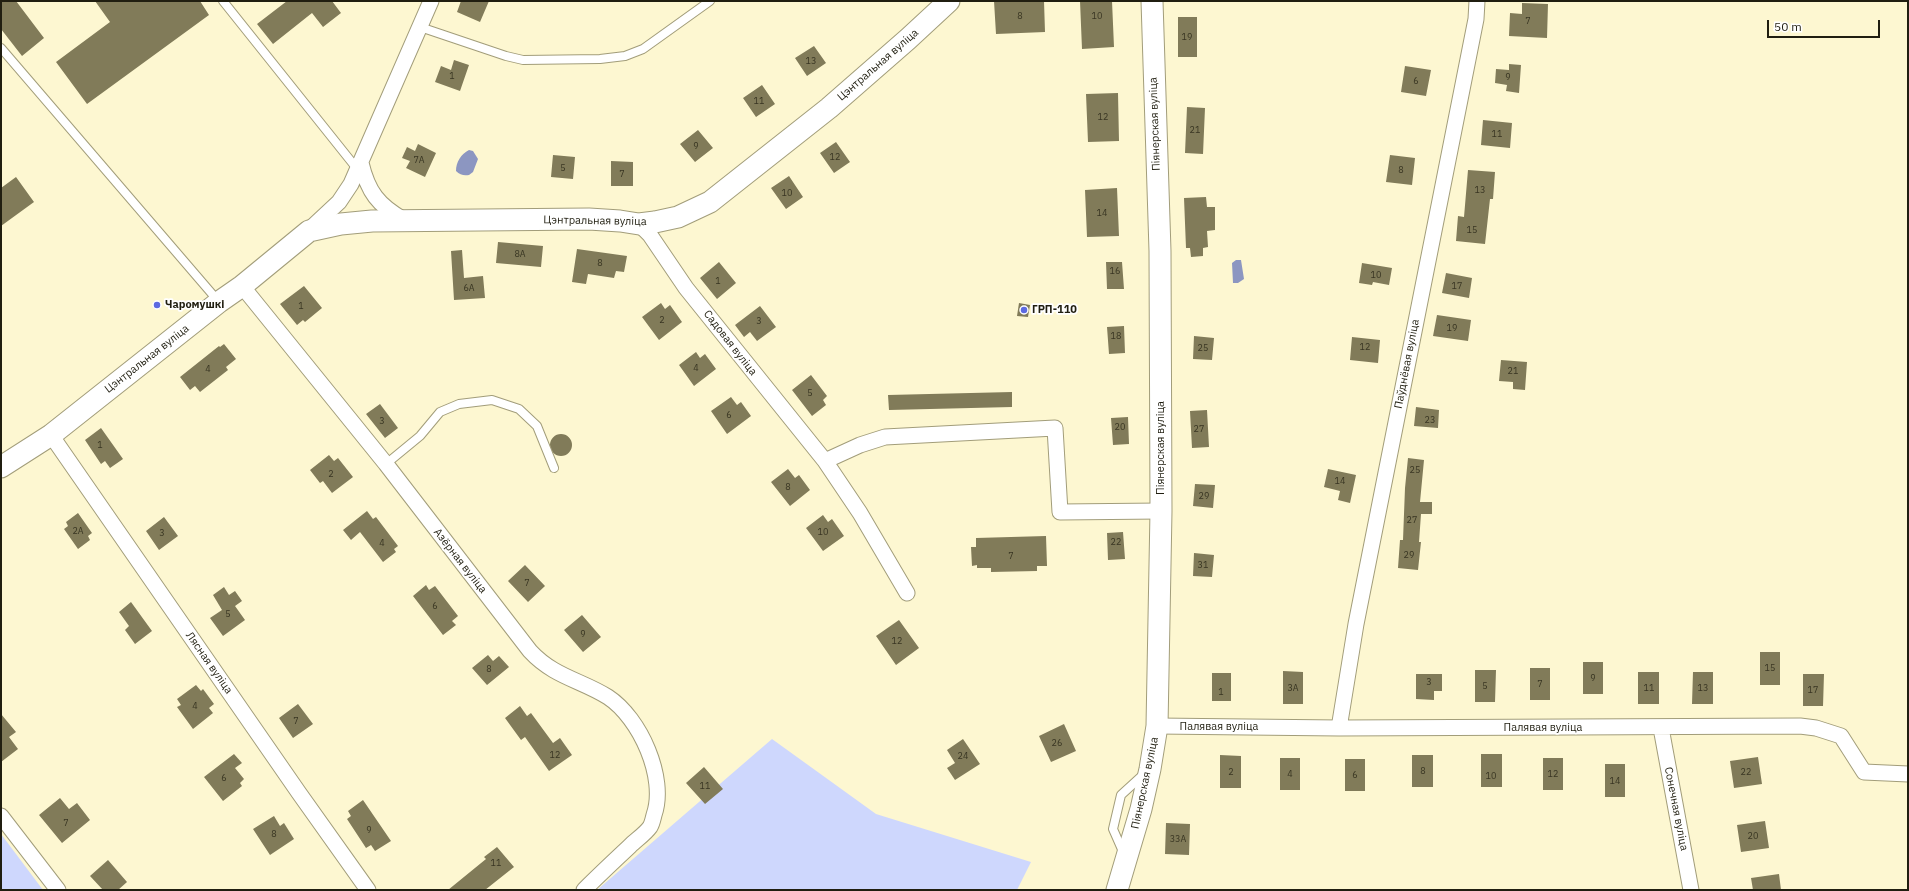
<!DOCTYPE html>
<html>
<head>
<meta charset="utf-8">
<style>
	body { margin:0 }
	#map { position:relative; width:1909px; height:891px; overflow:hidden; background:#fdf7d1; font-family:"IBM Plex Sans",sans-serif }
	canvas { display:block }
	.frame { position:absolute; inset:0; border:2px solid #201e10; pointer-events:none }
	.scale { position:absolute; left:1767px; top:20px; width:113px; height:18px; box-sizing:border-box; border:2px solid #201e10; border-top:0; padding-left:5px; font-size:12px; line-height:14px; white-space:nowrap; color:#201e10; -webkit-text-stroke:3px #fff; paint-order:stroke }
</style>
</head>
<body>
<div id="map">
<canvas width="1909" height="891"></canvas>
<div class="frame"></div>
<div class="scale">50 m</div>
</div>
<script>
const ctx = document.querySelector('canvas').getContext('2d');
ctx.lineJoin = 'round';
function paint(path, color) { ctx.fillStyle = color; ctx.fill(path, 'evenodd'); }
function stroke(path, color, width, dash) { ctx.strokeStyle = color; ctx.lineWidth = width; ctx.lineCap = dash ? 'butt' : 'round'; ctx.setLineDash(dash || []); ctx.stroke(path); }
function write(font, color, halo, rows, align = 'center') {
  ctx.font = font + ' "IBM Plex Sans",sans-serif'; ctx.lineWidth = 3.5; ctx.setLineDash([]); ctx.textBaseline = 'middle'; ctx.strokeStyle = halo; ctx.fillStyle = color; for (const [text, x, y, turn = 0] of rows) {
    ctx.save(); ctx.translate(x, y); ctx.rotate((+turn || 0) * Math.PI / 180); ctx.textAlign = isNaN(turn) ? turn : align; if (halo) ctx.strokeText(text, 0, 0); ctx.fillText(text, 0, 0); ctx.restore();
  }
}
paint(new Path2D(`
	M 772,739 L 876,814 L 1031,862 L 1017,890 L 597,890 Z
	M 1,834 L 43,890 L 1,890 Z`), '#ced7fd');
paint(new Path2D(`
	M 469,150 L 473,151 L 478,159 L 473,172 L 469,175 C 464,176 460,175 456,171 C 456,162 461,154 469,150 Z
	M 1236,260 L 1241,260 L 1244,279 L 1238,283 L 1233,283 L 1232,263 Z`), '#8c96c1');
paint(new Path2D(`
	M 1,1 L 16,1 L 44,38 L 22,56 L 1,29 Z
	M 95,1 L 200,1 L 209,15 L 87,104 L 56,62 L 110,22 Z
	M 287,1 L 332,1 L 341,13 L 323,27 L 312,13 L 273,44 L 257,24 Z
	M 461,1 L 489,1 L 480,22 L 457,12 Z
	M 994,1 L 1044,1 L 1045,32 L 996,34 Z
	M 1080,1 L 1112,1 L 1114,47 L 1082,49 Z
	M 1522,3 L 1548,4 L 1547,38 L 1509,36 L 1510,13 L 1522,14 Z
	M 1178,17 L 1197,17 L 1197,57 L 1178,57 Z
	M 814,46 L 826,63 L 807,76 L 795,58 Z
	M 454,60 L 469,65 L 460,91 L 435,82 L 441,66 L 451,70 Z
	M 1509,64 L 1521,65 L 1519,93 L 1506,91 L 1507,85 L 1495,83 L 1496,69 L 1509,70 Z
	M 1405,66 L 1431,70 L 1426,96 L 1401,92 Z
	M 762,85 L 775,104 L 756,117 L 743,98 Z
	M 1118,93 L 1119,141 L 1088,142 L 1086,94 Z
	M 1187,107 L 1205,108 L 1203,154 L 1185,153 Z
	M 1483,120 L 1512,123 L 1510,148 L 1481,145 Z
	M 698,130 L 713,148 L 695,162 L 680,144 Z
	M 836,142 L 850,162 L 834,173 L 820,153 Z
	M 418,144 L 436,153 L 425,177 L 406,168 L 410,161 L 402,158 L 407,147 L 415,151 Z
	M 553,155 L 575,157 L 573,179 L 551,177 Z
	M 1390,155 L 1415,158 L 1412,185 L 1386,182 Z
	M 611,161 L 633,162 L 633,186 L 611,186 Z
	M 1468,170 L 1495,172 L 1493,199 L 1490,199 L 1485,244 L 1456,241 L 1458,216 L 1464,217 Z
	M 789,176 L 803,197 L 786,209 L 771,188 Z
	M 16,177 L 34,202 L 1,226 L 1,188 Z
	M 1117,188 L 1119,236 L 1087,237 L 1085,190 Z
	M 1206,197 L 1207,207 L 1215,207 L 1215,230 L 1207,231 L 1208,247 L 1203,248 L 1203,256 L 1191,257 L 1190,248 L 1186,248 L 1184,198 Z
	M 498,242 L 543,246 L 541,267 L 496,263 Z
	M 577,249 L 627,256 L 624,272 L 616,271 L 614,278 L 588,274 L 586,284 L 572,282 Z
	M 462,250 L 464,278 L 483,276 L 485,298 L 454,300 L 451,251 Z
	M 719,262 L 736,283 L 717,299 L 700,278 Z
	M 1106,262 L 1122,262 L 1124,289 L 1107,289 Z
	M 1362,263 L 1392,268 L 1389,285 L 1373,282 L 1372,285 L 1359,283 Z
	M 1446,273 L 1472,278 L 1469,298 L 1442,293 Z
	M 304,286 L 322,308 L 305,322 L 303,320 L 297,325 L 280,304 Z
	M 661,303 L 665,309 L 670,305 L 682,322 L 659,340 L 642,317 Z
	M 1019,303 L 1030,305 L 1028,317 L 1017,316 Z
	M 760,306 L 776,327 L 757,341 L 750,332 L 744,337 L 735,325 Z
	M 1437,315 L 1471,320 L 1468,341 L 1433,336 Z
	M 1124,326 L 1125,353 L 1109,354 L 1107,327 Z
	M 1194,336 L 1214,338 L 1212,360 L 1193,359 Z
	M 1352,337 L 1380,340 L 1378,363 L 1350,360 Z
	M 224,344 L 236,359 L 226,367 L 228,370 L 200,392 L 195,386 L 190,390 L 180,377 L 219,346 L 220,347 Z
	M 696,352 L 700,358 L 705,354 L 716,369 L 694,386 L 679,365 Z
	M 1501,360 L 1527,362 L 1525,390 L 1513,389 L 1513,382 L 1499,381 Z
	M 811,375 L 827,396 L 823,400 L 826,405 L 812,416 L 792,390 Z
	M 1012,392 L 1012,407 L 889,410 L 888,395 Z
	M 731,397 L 737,405 L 741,402 L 751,416 L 727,434 L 711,411 Z
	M 380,404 L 398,428 L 385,438 L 366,414 Z
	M 1416,407 L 1439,410 L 1438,428 L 1414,426 Z
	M 1207,410 L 1209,447 L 1192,448 L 1190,411 Z
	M 1128,417 L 1129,444 L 1113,445 L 1111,418 Z
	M 101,428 L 123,459 L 110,468 L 105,461 L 101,464 L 85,440 Z
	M550 445a11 11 0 1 1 22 0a11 11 0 1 1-22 0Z
	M 329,455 L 334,461 L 338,458 L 353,477 L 332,493 L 323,481 L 320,483 L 310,470 Z
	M 1408,458 L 1424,460 L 1420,502 L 1432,502 L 1432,514 L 1421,514 L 1419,542 L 1421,542 L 1418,570 L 1398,568 L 1400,540 L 1403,540 L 1405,488 Z
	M 788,469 L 795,478 L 799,475 L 810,490 L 790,506 L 771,482 Z
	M 1328,469 L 1356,475 L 1350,503 L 1338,500 L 1340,491 L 1324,487 Z
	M 1195,484 L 1215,485 L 1213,508 L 1193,506 Z
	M 367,511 L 373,519 L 376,517 L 398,546 L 394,549 L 396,552 L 383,562 L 360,532 L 351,540 L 343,530 Z
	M 78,513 L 92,533 L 88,536 L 90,540 L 78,549 L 64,529 L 68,526 L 66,522 Z
	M 823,515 L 828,522 L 832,519 L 844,536 L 823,551 L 806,528 Z
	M 164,517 L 178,536 L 159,550 L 146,531 Z
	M 1123,532 L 1125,559 L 1108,560 L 1107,533 Z
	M 1046,536 L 1047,566 L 1037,566 L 1037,571 L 991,572 L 991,568 L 977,568 L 977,565 L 972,566 L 971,547 L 976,547 L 976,538 Z
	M 1194,553 L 1214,555 L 1212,577 L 1193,576 Z
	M 525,565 L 545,586 L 528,602 L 508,581 Z
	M 426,585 L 429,590 L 435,586 L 458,616 L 452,621 L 456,625 L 443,635 L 413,596 Z
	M 224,587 L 229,595 L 235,591 L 242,601 L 235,606 L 245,620 L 223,636 L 210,618 L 222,610 L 213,595 Z
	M 131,602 L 152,631 L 135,644 L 125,630 L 129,626 L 119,612 Z
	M 582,615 L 601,637 L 583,652 L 564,630 Z
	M 899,620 L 919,648 L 896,665 L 876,636 Z
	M 1760,652 L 1780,652 L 1780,685 L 1760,685 Z
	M 488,655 L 493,661 L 499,656 L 509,667 L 487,685 L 472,668 Z
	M 1583,662 L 1603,662 L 1603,694 L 1583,694 Z
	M 1530,668 L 1550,668 L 1550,700 L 1530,700 Z
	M 1475,670 L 1496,670 L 1495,702 L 1475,702 Z
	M 1283,671 L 1303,672 L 1303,704 L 1283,704 Z
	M 1638,672 L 1659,672 L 1659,704 L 1638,704 Z
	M 1693,672 L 1713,672 L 1713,704 L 1692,704 Z
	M 1212,673 L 1231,673 L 1231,701 L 1212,701 Z
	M 1416,674 L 1442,674 L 1442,691 L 1434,691 L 1434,700 L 1416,699 Z
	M 1803,674 L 1824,674 L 1823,706 L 1803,706 Z
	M 196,685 L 201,691 L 203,689 L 214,704 L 209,708 L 213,713 L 193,729 L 177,707 L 181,705 L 177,699 Z
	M 298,704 L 313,724 L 293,738 L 279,718 Z
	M 520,706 L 527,716 L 531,713 L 553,743 L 560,738 L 572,755 L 549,771 L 525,737 L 521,740 L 505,718 Z
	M 1,714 L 16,732 L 9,737 L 18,749 L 1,762 Z
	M 1064,724 L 1076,751 L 1051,762 L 1039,736 Z
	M 963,739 L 980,764 L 955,780 L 947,768 L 955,763 L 947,750 Z
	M 234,754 L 242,763 L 235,768 L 244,779 L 240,783 L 242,786 L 223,801 L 204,777 Z
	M 1481,754 L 1502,754 L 1502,787 L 1481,787 Z
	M 1220,755 L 1241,756 L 1241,788 L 1220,788 Z
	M 1412,755 L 1433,755 L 1433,787 L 1412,787 Z
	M 1758,757 L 1762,784 L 1734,788 L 1730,761 Z
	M 1280,758 L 1300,758 L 1300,790 L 1280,790 Z
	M 1543,758 L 1563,758 L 1563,790 L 1543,790 Z
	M 1345,759 L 1365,759 L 1365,791 L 1345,791 Z
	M 1605,764 L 1625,764 L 1625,797 L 1605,797 Z
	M 704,767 L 723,789 L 705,804 L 686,783 Z
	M 60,798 L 69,809 L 77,803 L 90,820 L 62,843 L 39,815 Z
	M 363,800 L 391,841 L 375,851 L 371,845 L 366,848 L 347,819 L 351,816 L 348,811 Z
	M 274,816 L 280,826 L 284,823 L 294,839 L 270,855 L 253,829 Z
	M 1765,821 L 1769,848 L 1741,852 L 1737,825 Z
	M 1166,823 L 1190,824 L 1189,855 L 1165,854 Z
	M 497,847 L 514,867 L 485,890 L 448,890 L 486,859 L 484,857 Z
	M 108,860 L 127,882 L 118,890 L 103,890 L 90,876 Z
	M 1779,874 L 1781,890 L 1753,890 L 1751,878 Z`), '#817b59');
const lane = new Path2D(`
	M 223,1 L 358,170
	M 420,27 L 506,56 L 523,60 L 600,59 L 625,56 L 643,49 L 710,1
	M 1,48 L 219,302
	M 386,464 L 420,436 L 440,412 L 459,404 L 492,400 L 519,409 L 537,426 L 554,468
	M 1124,854 L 1113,829 L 1121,795 L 1144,774`);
const street = new Path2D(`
	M 361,163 C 368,192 378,205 404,220
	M 639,224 L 650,235 L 686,288 L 825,461 L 860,513 L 907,593
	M 309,230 L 339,202 L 351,184 L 431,1
	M 242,286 L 386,464 L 530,651 C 554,677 581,680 608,697 C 640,718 667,778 654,815 C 653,819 652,824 650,827 C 645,834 636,840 630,846 C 615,860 599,875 584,890
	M 51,435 L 299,793 L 368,890
	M 825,461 L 860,445 L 885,437 L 1055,428 L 1060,512 L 1161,511
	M 1157,726 L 1339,728 L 1800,726 L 1816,728 L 1841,736 L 1864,772 L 1908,774
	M 1339,728 L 1356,624 L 1476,19 L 1477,1
	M 1661,728 L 1691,890
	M 1,816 L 58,890`);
const secondary = new Path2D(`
	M 1,467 L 51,435 L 219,302 L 242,286 L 309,231 L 341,224 L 372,221 L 589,219 L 620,221 L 639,224 L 655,222 L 678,217 L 710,202 L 829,108 L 908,39 L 949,1
	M 1117,890 L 1141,809 L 1150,769 L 1157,726 L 1161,511 L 1160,251 L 1152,1`);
stroke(lane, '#a29d7a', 10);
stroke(street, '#a29d7a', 17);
stroke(secondary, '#a29d7a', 23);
stroke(lane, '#fff', 8);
stroke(street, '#fff', 15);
stroke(secondary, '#fff', 21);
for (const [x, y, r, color] of [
	[157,305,4,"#5d6ae1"],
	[1024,310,4,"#5d6ae1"]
]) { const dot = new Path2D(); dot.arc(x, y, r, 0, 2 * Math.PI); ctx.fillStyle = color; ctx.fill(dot); stroke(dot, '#fff', 1.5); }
write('9px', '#383522', null, [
	["8",1020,16],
	["10",1097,16],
	["7",1528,21],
	["19",1187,37],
	["13",811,61],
	["1",452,76],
	["9",1508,77],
	["6",1416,81],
	["11",759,101],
	["12",1103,117],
	["21",1195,130],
	["11",1497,134],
	["9",696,146],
	["12",835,157],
	["7А",419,160],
	["5",563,168],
	["8",1401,170],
	["7",622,174],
	["13",1480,190],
	["10",787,193],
	["14",1102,213],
	["15",1472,230],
	["8А",520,254],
	["8",600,263],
	["16",1115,271],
	["10",1376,275],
	["1",718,281],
	["17",1457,286],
	["6А",469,288],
	["1",301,306],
	["2",662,320],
	["3",759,321],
	["19",1452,328],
	["18",1116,336],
	["12",1365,347],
	["25",1203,348],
	["4",696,368],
	["4",208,369],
	["21",1513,371],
	["5",810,393],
	["6",729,415],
	["23",1430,420],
	["3",382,421],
	["20",1120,427],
	["27",1199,429],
	["1",100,445],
	["25",1415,470],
	["2",331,474],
	["14",1340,481],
	["8",788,487],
	["29",1204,496],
	["27",1412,520],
	["2А",78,531],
	["10",823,532],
	["3",162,533],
	["22",1116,542],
	["4",382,543],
	["29",1409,555],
	["7",1011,556],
	["31",1203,565],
	["7",527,583],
	["6",435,606],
	["5",228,614],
	["9",583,634],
	["12",897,641],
	["15",1770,668],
	["8",489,669],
	["9",1593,678],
	["3",1429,682],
	["7",1540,684],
	["5",1485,686],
	["3А",1293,688],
	["11",1649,688],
	["13",1703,688],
	["17",1813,690],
	["1",1221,692],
	["4",195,706],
	["7",296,721],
	["26",1057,743],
	["12",555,755],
	["24",963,756],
	["8",1423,771],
	["2",1231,772],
	["22",1746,772],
	["4",1290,774],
	["12",1553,774],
	["6",1355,775],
	["10",1491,776],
	["6",224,778],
	["14",1615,781],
	["11",705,786],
	["7",66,823],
	["9",369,830],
	["8",274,834],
	["20",1753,836],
	["33А",1178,839],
	["11",496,863]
]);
write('11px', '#201e10', '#fff', [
	["Цэнтральная вуліца",878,65,-41],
	["Піянерская вуліца",1155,124,-92],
	["Цэнтральная вуліца",595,221,1],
	["Садовая вуліца",730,343,52],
	["Цэнтральная вуліца",147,359,-38],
	["Паўднёвая вуліца",1407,364,-79],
	["Піянерская вуліца",1161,448,-90],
	["Азёрная вуліца",460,561,52],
	["Лясная вуліца",209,663,55],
	["Палявая вуліца",1219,727],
	["Палявая вуліца",1543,728],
	["Піянерская вуліца",1145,783,-78],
	["Сонечная вуліца",1676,809,79]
]);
write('bold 11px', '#201e10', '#fff', [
	["Чаромушкі",165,305],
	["ГРП-110",1032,310]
], 'left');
</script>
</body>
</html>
